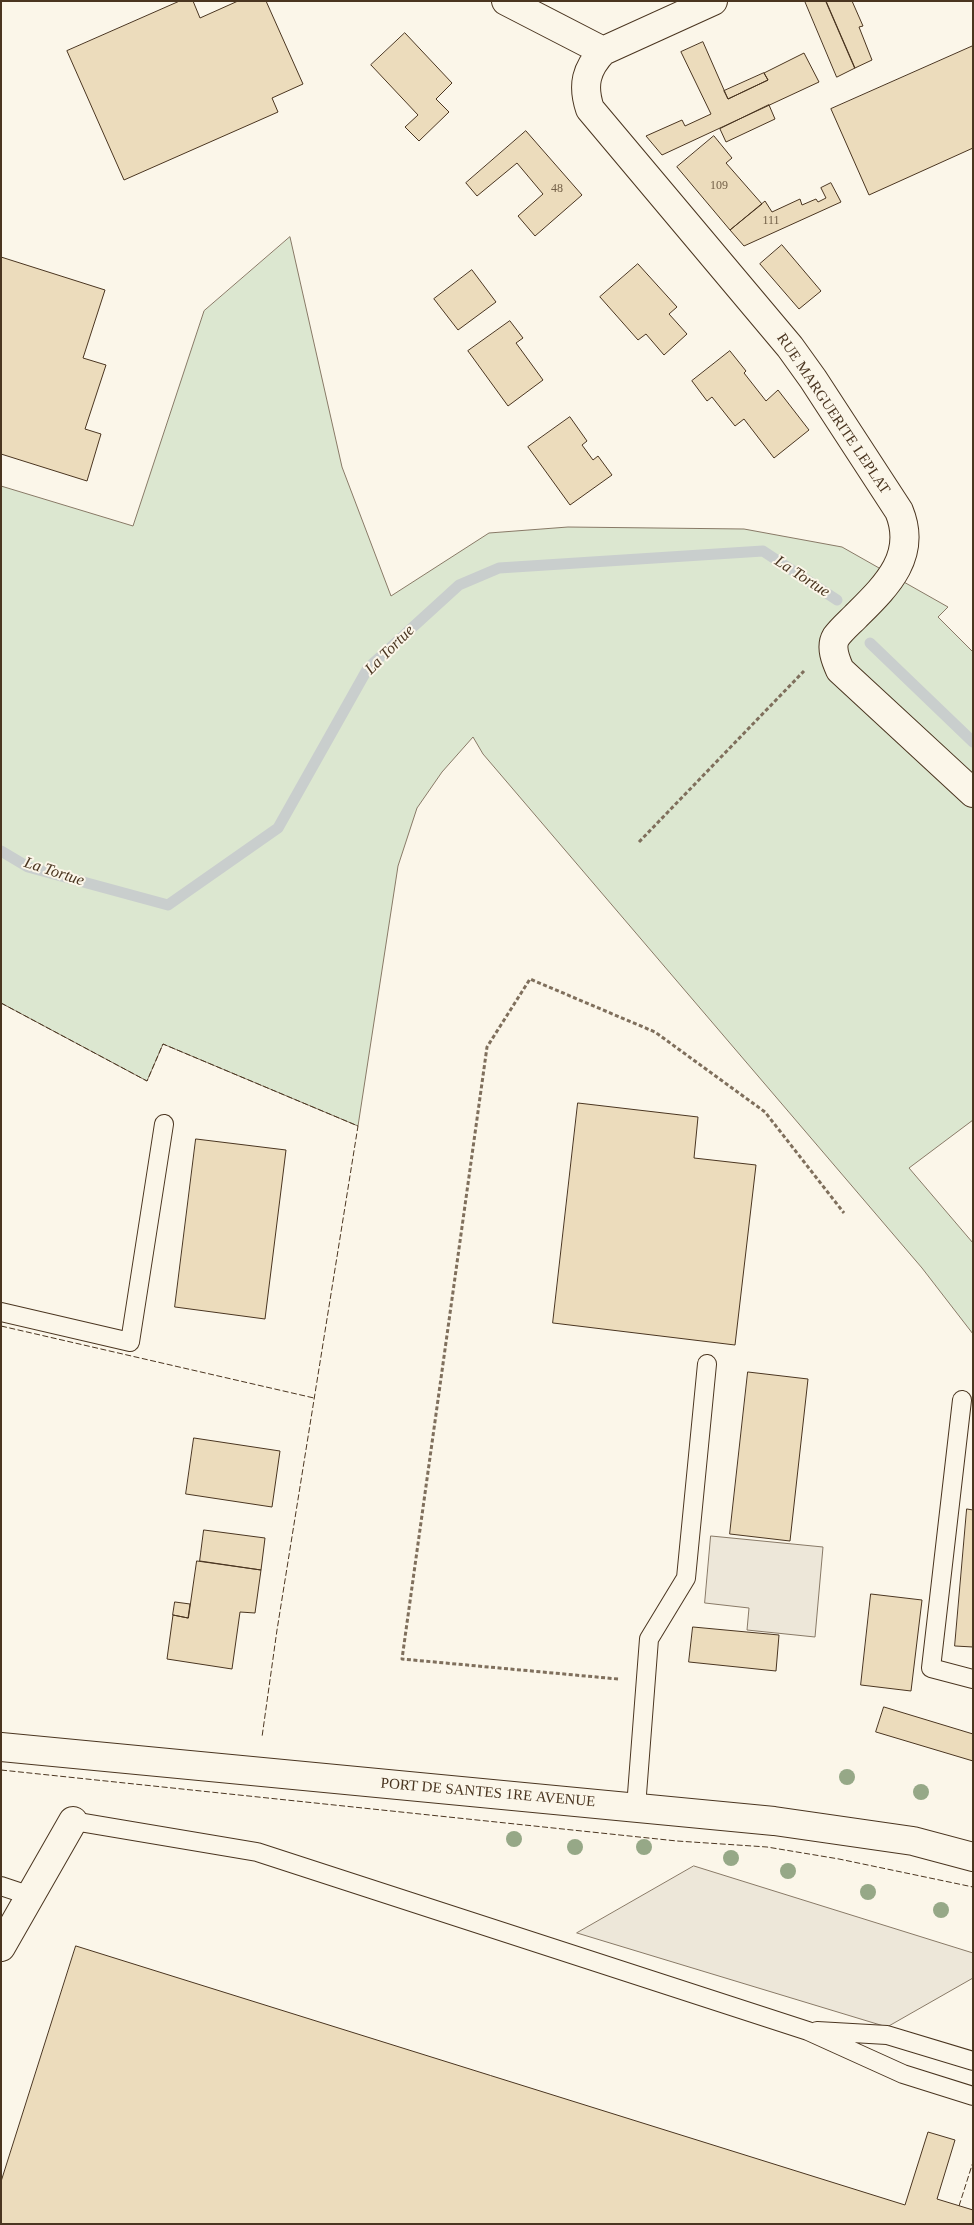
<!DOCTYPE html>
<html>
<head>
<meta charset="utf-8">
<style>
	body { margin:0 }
	#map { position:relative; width:974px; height:2225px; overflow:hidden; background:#fbf6e9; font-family:"Times New Roman",serif }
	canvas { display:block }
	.frame { position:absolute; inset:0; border:2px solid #4a3520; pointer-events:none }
</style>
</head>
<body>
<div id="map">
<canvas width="974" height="2225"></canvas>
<div class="frame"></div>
</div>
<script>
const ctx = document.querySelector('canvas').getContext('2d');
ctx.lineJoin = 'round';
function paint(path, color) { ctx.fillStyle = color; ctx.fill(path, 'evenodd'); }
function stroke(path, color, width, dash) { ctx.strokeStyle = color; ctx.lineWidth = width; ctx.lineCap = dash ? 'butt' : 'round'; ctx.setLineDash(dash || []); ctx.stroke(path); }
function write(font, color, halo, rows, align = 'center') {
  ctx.font = font + ' "Times New Roman",serif'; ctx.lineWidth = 4; ctx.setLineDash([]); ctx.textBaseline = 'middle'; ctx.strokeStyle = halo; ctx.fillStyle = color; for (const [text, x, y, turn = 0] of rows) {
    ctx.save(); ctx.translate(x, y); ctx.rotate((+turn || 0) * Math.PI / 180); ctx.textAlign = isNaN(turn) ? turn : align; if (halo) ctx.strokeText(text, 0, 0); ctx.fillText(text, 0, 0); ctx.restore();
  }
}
const green = new Path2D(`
	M 290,237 L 342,467 L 391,596 L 489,533 L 568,527 L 744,529 L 842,547 L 948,607 L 938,617 L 973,652 L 973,1120 L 909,1168 L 973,1243 L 973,1334 L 922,1268 L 483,754 L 473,737 L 442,772 L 417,808 L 398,866 L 358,1126 L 163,1044 L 147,1081 L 1,1003 L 1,486 L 133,526 L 204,311 Z`);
paint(green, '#dce7d0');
stroke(green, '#887966', 1);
const parking = new Path2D(`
	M 711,1536 L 823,1547 L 815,1637 L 747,1630 L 749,1608 L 705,1603 Z
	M 694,1866 L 973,1953 L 973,1978 L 887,2027 L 577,1933 Z`);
paint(parking, '#ede7d9');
stroke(parking, '#887966', 1);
stroke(new Path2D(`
	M 870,643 L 973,742
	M 1,851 L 28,867 L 168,905 L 278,828 L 368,668 L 459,585 L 499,568 L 763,551 L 837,600`), '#c9cecd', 11);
const building = new Path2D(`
	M 180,1 L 193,1 L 200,18 L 238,1 L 266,1 L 303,84 L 272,98 L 278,112 L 124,180 L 67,51 Z
	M 805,1 L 826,1 L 855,68 L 837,77 Z
	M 826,1 L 852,1 L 863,26 L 859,27 L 872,60 L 855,68 Z
	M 405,33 L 452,83 L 436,99 L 449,112 L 419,141 L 405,127 L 418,115 L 371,65 Z
	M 703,42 L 728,99 L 768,80 L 764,73 L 804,53 L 819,82 L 662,155 L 646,136 L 682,120 L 685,126 L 711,114 L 681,52 Z
	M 973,46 L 973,148 L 869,195 L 831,109 Z
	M 764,73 L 768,80 L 728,99 L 724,91 Z
	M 769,105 L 775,119 L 726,142 L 720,129 Z
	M 526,131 L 582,195 L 535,236 L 518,216 L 543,194 L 517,163 L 477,196 L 466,183 Z
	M 714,136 L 732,158 L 726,163 L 762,204 L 730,230 L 677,167 Z
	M 831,183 L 841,202 L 744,246 L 730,230 L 765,201 L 772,212 L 800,199 L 802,205 L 816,199 L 818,202 L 826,198 L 821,188 Z
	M 782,245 L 821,291 L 799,309 L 760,264 Z
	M 1,257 L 105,290 L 83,358 L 106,365 L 85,429 L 101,434 L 87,481 L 1,454 Z
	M 638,264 L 677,307 L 669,314 L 687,334 L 664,355 L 646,334 L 638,340 L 600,297 Z
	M 472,270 L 496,302 L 458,330 L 434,299 Z
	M 510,321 L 523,338 L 516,343 L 543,380 L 508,406 L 468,351 Z
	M 730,351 L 746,371 L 744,373 L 766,401 L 778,390 L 809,430 L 774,458 L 744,419 L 735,426 L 712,397 L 707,401 L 692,381 Z
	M 570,417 L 587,441 L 582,445 L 593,460 L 598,456 L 612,475 L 570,505 L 528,447 Z
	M 578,1103 L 698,1117 L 694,1158 L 756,1165 L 735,1345 L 553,1323 Z
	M 196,1139 L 286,1150 L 265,1319 L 175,1307 Z
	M 748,1372 L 808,1379 L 790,1541 L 730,1534 Z
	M 194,1438 L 280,1451 L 272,1507 L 186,1494 Z
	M 967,1509 L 973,1510 L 973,1647 L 955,1646 Z
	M 204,1530 L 265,1538 L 261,1570 L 200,1561 Z
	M 197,1561 L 261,1570 L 255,1613 L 240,1612 L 232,1669 L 167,1659 L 173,1615 L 188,1618 Z
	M 871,1594 L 922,1600 L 911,1691 L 861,1685 Z
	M 175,1602 L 190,1604 L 188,1618 L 173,1615 Z
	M 693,1627 L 779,1635 L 776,1671 L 689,1662 Z
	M 884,1707 L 973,1734 L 973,1761 L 876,1732 Z
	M 76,1946 L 905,2205 L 928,2132 L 955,2140 L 937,2199 L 973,2210 L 973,2224 L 1,2224 L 1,2182 Z`);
paint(building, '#ecdcbc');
stroke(building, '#4a3520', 1);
const service = new Path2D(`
	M 1,1312 L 130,1342 L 164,1124
	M 962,1400 L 931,1668 L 973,1679
	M 636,1807 L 649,1639 L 686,1578 L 707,1364
	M 73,1821 L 257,1852 L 808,2031 L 903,2074 L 973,2096
	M 1,1886 L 31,1896
	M 817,2031 L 887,2035 L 973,2061`);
const minor = new Path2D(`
	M 506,1 L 603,51
	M 713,1 L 603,51 C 586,69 582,85 590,109 L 790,347 L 813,379 L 899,511 C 918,557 885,587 855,617 C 849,623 841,630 836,637 C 830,647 836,661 840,670 L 973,793
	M 1,1747 L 774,1821 L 913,1841 L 973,1857
	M 1,1947 L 73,1821`);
stroke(service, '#4a3520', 20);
stroke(minor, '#4a3520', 30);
stroke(new Path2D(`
	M 639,842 L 804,671
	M 618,1679 L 402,1659 L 487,1047 L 530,979 L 655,1032 L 765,1112 L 844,1213`), '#7f6f5c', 3, [4, 2.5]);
stroke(service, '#fbf6e9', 18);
stroke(minor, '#fbf6e9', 28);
stroke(new Path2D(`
	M 1,1003 L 147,1081 L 163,1044 L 358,1126 L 277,1630 L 262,1737
	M 1,1326 L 314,1398
	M 1,1770 L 677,1841 L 767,1847 L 839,1859 L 973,1887
	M 959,2206 L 973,2162`), '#4a3520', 1, [6, 2.5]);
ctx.fillStyle = '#96a887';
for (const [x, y] of [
	[847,1777],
	[921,1792],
	[514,1839],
	[575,1847],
	[644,1847],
	[731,1858],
	[788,1871],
	[868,1892],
	[941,1910]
]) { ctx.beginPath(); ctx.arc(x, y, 8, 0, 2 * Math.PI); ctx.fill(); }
write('12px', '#725f47', null, [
	["109",719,186],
	["48",557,189],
	["111",771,221]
]);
write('15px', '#4a3520', '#fbf6e9', [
	["RUE MARGUERITE LEPLAT",833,414,56],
	["PORT DE SANTES 1RE AVENUE",488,1793,5]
]);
write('italic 16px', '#4a3520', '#fbf6e9', [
	["La Tortue",802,577,33],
	["La Tortue",390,650,-45],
	["La Tortue",54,872,18]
]);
</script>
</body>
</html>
